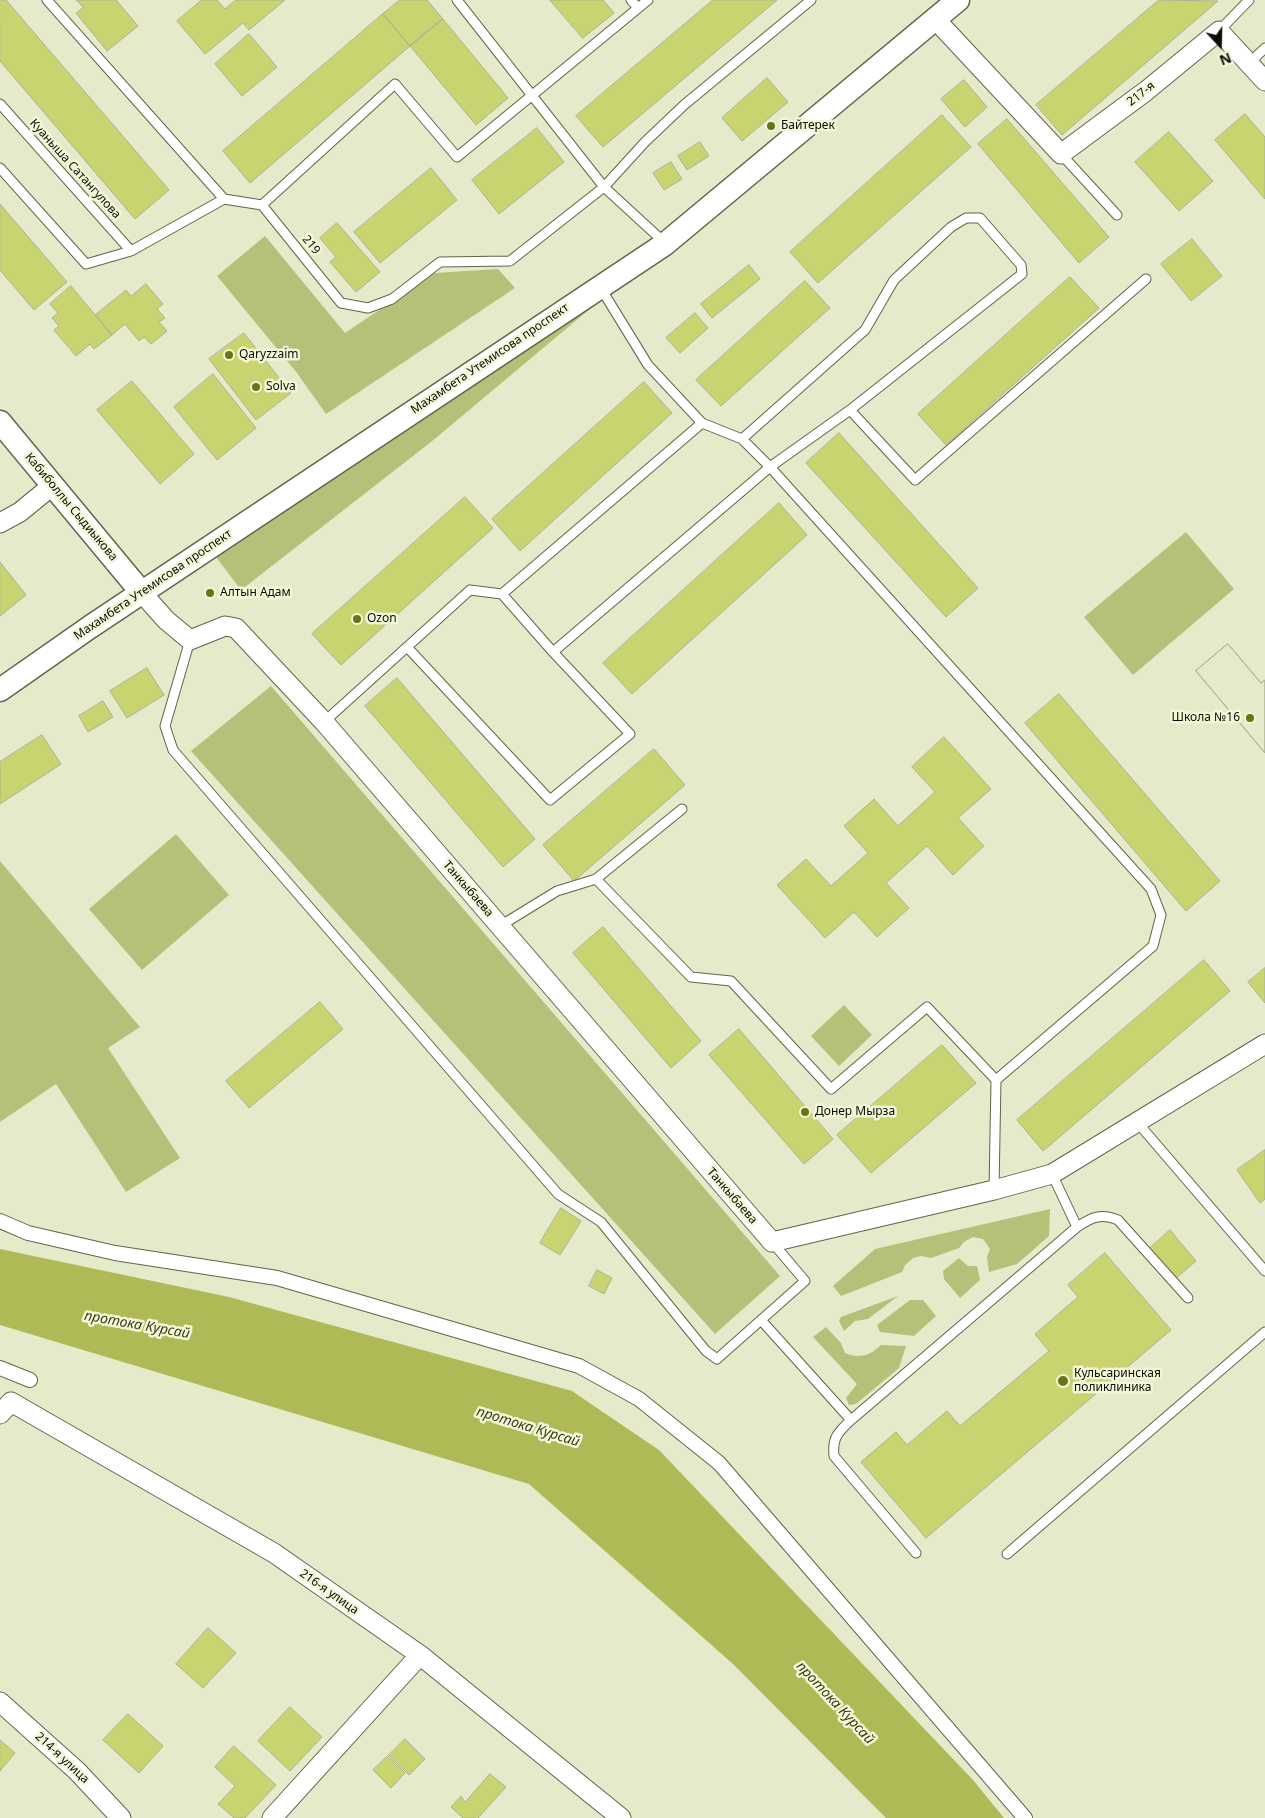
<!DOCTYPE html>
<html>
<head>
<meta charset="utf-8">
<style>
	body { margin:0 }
	#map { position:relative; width:1265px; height:1818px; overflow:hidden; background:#e5eacb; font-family:"Noto Sans",sans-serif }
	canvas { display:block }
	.north { position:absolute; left:1195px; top:20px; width:50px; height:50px; -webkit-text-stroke:4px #f2f7d8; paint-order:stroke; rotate:159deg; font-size:14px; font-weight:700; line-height:20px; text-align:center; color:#0b0c04 }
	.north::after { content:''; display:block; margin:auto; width:18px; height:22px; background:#0b0c04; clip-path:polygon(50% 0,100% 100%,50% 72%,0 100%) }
</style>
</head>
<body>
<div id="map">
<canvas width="1265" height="1818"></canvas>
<div class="north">N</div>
</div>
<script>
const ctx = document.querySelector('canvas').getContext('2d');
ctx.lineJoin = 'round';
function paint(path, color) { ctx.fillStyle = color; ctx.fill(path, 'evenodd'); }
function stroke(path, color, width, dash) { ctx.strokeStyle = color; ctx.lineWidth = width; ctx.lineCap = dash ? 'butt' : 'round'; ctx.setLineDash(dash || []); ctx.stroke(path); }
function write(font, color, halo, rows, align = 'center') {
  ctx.font = font + ' "Noto Sans",sans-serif'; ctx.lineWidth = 5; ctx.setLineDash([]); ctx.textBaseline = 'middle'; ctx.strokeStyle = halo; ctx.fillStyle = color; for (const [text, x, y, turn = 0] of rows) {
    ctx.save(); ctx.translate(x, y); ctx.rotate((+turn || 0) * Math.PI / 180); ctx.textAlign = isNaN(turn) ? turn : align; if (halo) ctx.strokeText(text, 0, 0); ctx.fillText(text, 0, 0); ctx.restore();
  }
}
paint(new Path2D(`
	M 265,236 L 345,333 L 434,273 L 498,269 L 515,288 L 326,414 L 297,373 L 217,276 Z
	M 588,303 L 591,308 L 431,442 L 241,590 L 216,557 Z
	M 1186,532 L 1234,589 L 1133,675 L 1084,617 Z
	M 271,686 L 780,1276 L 715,1334 L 191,751 Z
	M 176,834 L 229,895 L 142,970 L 89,909 Z
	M 0,861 L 140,1027 L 108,1048 L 180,1158 L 126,1192 L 56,1084 L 0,1122 Z
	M 844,1005 L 872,1035 L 839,1066 L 811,1036 Z
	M 1050,1209 L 1049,1236 L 1017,1264 L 989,1272 L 987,1257 L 990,1249 L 983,1239 L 973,1237 L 964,1242 L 959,1248 L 931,1258 L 921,1256 L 913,1258 L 905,1265 L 902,1272 L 841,1296 L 833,1286 L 875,1249 Z
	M 959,1258 L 968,1266 L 977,1266 L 980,1280 L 960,1298 L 944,1279 L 943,1271 Z
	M 898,1296 L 868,1319 L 855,1321 L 844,1331 L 839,1321 L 841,1317 Z
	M 910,1300 L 923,1300 L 936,1316 L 914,1336 L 880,1332 L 877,1325 Z
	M 826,1327 L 841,1343 L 845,1353 C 859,1359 870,1356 881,1345 L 906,1346 L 899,1368 L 856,1404 L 849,1405 L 846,1398 L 857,1384 L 813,1337 Z`), '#b7c078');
paint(new Path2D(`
	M 0,1249 L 229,1297 L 572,1391 L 659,1450 L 973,1780 L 1004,1818 L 886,1818 L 733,1664 L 529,1484 L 0,1325 Z`), '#afba57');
const building = new Path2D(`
	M 0,0 L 6,0 L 169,190 L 135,219 L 0,61 Z
	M 77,0 L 116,0 L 138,26 L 107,51 L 76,13 L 83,8 Z
	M 202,0 L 217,0 L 225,9 L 236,0 L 285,0 L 249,30 L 243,23 L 205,54 L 177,21 Z
	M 400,0 L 427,0 L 443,19 L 410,46 L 383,14 Z
	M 550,0 L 603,0 L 614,13 L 583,38 Z
	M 713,0 L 777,0 L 603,147 L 576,116 Z
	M 1159,0 L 1218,1 L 1062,135 L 1036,105 Z
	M 383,14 L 410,46 L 250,183 L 223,151 Z
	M 443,19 L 508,98 L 476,125 L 410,46 Z
	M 249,34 L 277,67 L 242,96 L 215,64 Z
	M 767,78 L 788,102 L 742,141 L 722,118 Z
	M 964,80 L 987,107 L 965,127 L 941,99 Z
	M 1245,114 L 1265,137 L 1265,199 L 1215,140 Z
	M 942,115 L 971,147 L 818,283 L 790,252 Z
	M 1007,119 L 1109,237 L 1079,263 L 978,144 Z
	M 537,128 L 564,162 L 499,214 L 472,180 Z
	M 1169,132 L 1213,181 L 1179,211 L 1135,162 Z
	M 700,142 L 709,156 L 687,170 L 678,156 Z
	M 671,162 L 682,179 L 664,190 L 653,173 Z
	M 431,168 L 457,200 L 380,263 L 354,232 Z
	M 0,204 L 67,282 L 34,310 L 0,270 Z
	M 337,223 L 380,272 L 356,292 L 330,262 L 336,257 L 320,238 Z
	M 1192,239 L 1222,276 L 1191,301 L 1161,264 Z
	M 749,265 L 760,279 L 712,318 L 701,304 Z
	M 1070,277 L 1099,308 L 946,445 L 918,414 Z
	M 805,281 L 830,308 L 721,406 L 696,380 Z
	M 146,284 L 163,304 L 157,309 L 165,318 L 159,322 L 167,331 L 151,344 L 144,337 L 139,341 L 125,324 L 112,335 L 95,315 L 126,290 L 131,296 Z
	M 71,286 L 112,335 L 94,349 L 90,344 L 76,356 L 54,330 L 59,326 L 52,318 L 58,313 L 50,304 Z
	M 695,313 L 708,328 L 680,353 L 666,338 Z
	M 244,333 L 291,393 L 256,420 L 209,359 Z
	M 213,374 L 256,428 L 217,460 L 174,407 Z
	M 132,381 L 194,454 L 160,484 L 97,410 Z
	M 644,382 L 672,413 L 520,551 L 492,519 Z
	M 839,433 L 978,588 L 946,617 L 806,463 Z
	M 465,497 L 493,528 L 341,665 L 312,634 Z
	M 779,503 L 807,535 L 632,694 L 603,663 Z
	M 0,562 L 26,595 L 0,616 Z
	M 1228,644 L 1261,683 L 1265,680 L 1265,753 L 1196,671 Z
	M 1228,644 L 1261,683 L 1265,680 L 1265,753 L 1196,671 Z
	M 147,668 L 164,695 L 127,718 L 110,691 Z
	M 397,678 L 535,839 L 503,867 L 365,706 Z
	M 1059,694 L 1220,881 L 1186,911 L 1025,723 Z
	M 103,701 L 113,717 L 88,732 L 79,716 Z
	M 42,735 L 61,764 L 0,804 L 0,762 Z
	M 944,737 L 991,789 L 958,818 L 984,846 L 953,875 L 927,846 L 886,883 L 909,908 L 877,937 L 854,912 L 825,938 L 777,885 L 806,859 L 831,886 L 868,853 L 844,826 L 874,799 L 898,826 L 935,792 L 912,767 Z
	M 654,749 L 685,785 L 574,881 L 543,845 Z
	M 603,927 L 701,1041 L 671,1068 L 573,953 Z
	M 1204,960 L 1230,991 L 1043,1151 L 1017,1120 Z
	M 1265,968 L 1265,1003 L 1248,982 Z
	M 320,1002 L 343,1029 L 249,1108 L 226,1081 Z
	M 739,1029 L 833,1139 L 804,1164 L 709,1055 Z
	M 942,1045 L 976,1083 L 871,1173 L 837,1135 Z
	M 1265,1150 L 1265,1199 L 1260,1203 L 1237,1170 Z
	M 561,1208 L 581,1221 L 560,1255 L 540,1243 Z
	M 1170,1230 L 1196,1261 L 1174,1280 L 1148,1250 Z
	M 1105,1253 L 1171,1330 L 926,1538 L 861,1462 L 896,1432 L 907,1445 L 947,1411 L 960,1426 L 1049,1351 L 1035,1334 L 1078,1297 L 1068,1285 Z
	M 597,1270 L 612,1278 L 604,1294 L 589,1286 Z
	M 208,1628 L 236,1653 L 203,1688 L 176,1664 Z
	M 290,1707 L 322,1737 L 290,1771 L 258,1741 Z
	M 128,1714 L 163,1746 L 139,1773 L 103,1740 Z
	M 405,1739 L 425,1759 L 409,1775 L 389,1755 Z
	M 0,1740 L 15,1753 L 0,1771 Z
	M 234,1746 L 276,1785 L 245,1818 L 234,1818 L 218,1804 L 235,1786 L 215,1767 Z
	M 388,1756 L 405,1773 L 391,1788 L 373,1770 Z
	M 490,1774 L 506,1787 L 478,1818 L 463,1818 L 451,1807 L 461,1796 L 465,1802 Z`);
paint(building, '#c9d471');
stroke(building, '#acb193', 1);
const service = new Path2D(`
	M 47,0 L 224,199 L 262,205 L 341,303 L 368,308 L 392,299 L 440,262 L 510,261 L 604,187 L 645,142 L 684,105 L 811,0
	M 457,0 L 604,187 L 665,243
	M 631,0 L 638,8
	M 1219,31 L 1249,0
	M 1249,63 L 1265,48
	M 0,104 L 131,251
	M 1061,154 L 1117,215
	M 0,168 L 86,264 L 131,251 L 224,199
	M 262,205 L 395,84 L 457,157 L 648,0
	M 850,410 L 915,480 L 1146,279
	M 502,594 L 553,652
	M 190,640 L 165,726 L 173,750 L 558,1194 L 601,1222 L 706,1351 L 717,1359 L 761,1320
	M 407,647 L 470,590 L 502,594 L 702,423
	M 324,722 L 407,647 L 550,800 L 630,734 L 553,652 L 770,467 L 850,410 L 1022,274 L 1021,265 L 980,218 L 966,218 L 951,227 L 894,280 L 865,330 L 742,439
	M 596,879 L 682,809
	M 500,926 L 557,891 L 596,879 L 691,977 L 731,981 L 831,1089 L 927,1007 L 996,1080 L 1153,946 L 1161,915 L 1151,889 L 770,467 L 742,439 L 702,423 L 648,365 L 600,287
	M 1137,1122 L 1265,1271
	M 994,1190 L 996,1080
	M 1077,1227 C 1092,1217 1101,1213 1118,1220 L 1188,1298
	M 772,1242 L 805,1281 L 761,1320 L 851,1420 L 1077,1227 L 1052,1174
	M 851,1420 C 838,1432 832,1438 834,1456 L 916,1553
	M 1007,1554 L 1265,1332`);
const pedestrian = new Path2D(`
	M 0,1221 L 28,1233 L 115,1253 L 277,1278 L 579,1366 L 639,1399 L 719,1463 L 1025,1818
	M 0,1368 L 30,1380`);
const minor = new Path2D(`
	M 936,20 L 1061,154 L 1146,91 L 1219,31 L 1265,81
	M 0,523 L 20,512 L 53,485
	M 142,593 L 166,620 L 190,640 L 225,626 L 236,628 L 324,722 L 772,1242 L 994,1190 L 1052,1174 L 1265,1044
	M 0,1414 L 11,1402 L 274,1553 L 420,1655 L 621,1818
	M 0,1702 L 77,1771 L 121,1818
	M 272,1818 L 420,1655`);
const tertiary = new Path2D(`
	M 0,422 L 142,593
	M 0,690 L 90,627 L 665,244 L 958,0`);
stroke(service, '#616549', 11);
stroke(pedestrian, '#616549', 16);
stroke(minor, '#616549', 21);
stroke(tertiary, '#616549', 25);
stroke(service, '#fff', 9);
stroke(pedestrian, '#fff', 14);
stroke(minor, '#fff', 19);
stroke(tertiary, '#fff', 22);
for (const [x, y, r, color] of [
	[771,126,5,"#6a721a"],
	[229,355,5,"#6a721a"],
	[256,387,5,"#6a721a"],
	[210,593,5,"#6a721a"],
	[357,619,5,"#6a721a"],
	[1250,718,5,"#6a721a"],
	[805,1112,5,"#6a721a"],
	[1063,1381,6,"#6a721a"]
]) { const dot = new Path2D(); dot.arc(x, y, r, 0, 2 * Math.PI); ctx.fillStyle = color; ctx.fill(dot); stroke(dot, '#f2f7d8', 2); }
write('12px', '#0b0c04', '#f2f7d8', [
	["217-я",1141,94,-38],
	["Куаныша Сатангулова",75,169,48],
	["219",311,245,51],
	["Махамбета Утемисова проспект",490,359,-34],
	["Кабиболлы Сыдиыкова",71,507,50],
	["Махамбета Утемисова проспект",153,585,-34],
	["Танкыбаева",468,889,49],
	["Танкыбаева",732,1196,49],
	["216-я улица",329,1592,35],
	["214-я улица",62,1758,43]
]);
write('12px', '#0b0c04', '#f2f7d8', [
	["Байтерек",781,126],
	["Qaryzzaim",239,355],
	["Solva",266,387],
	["Алтын Адам",220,593],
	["Ozon",367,619],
	["Школа №16",1240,718,"right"],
	["Донер Мырза",815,1112],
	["Кульсаринская",1074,1374],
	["поликлиника",1074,1388]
], 'left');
write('italic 14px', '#383c12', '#f2f7d8', [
	["протока Курсай",137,1325,10],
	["протока Курсай",528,1427,17],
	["протока Курсай",835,1703,47]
]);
</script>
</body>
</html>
